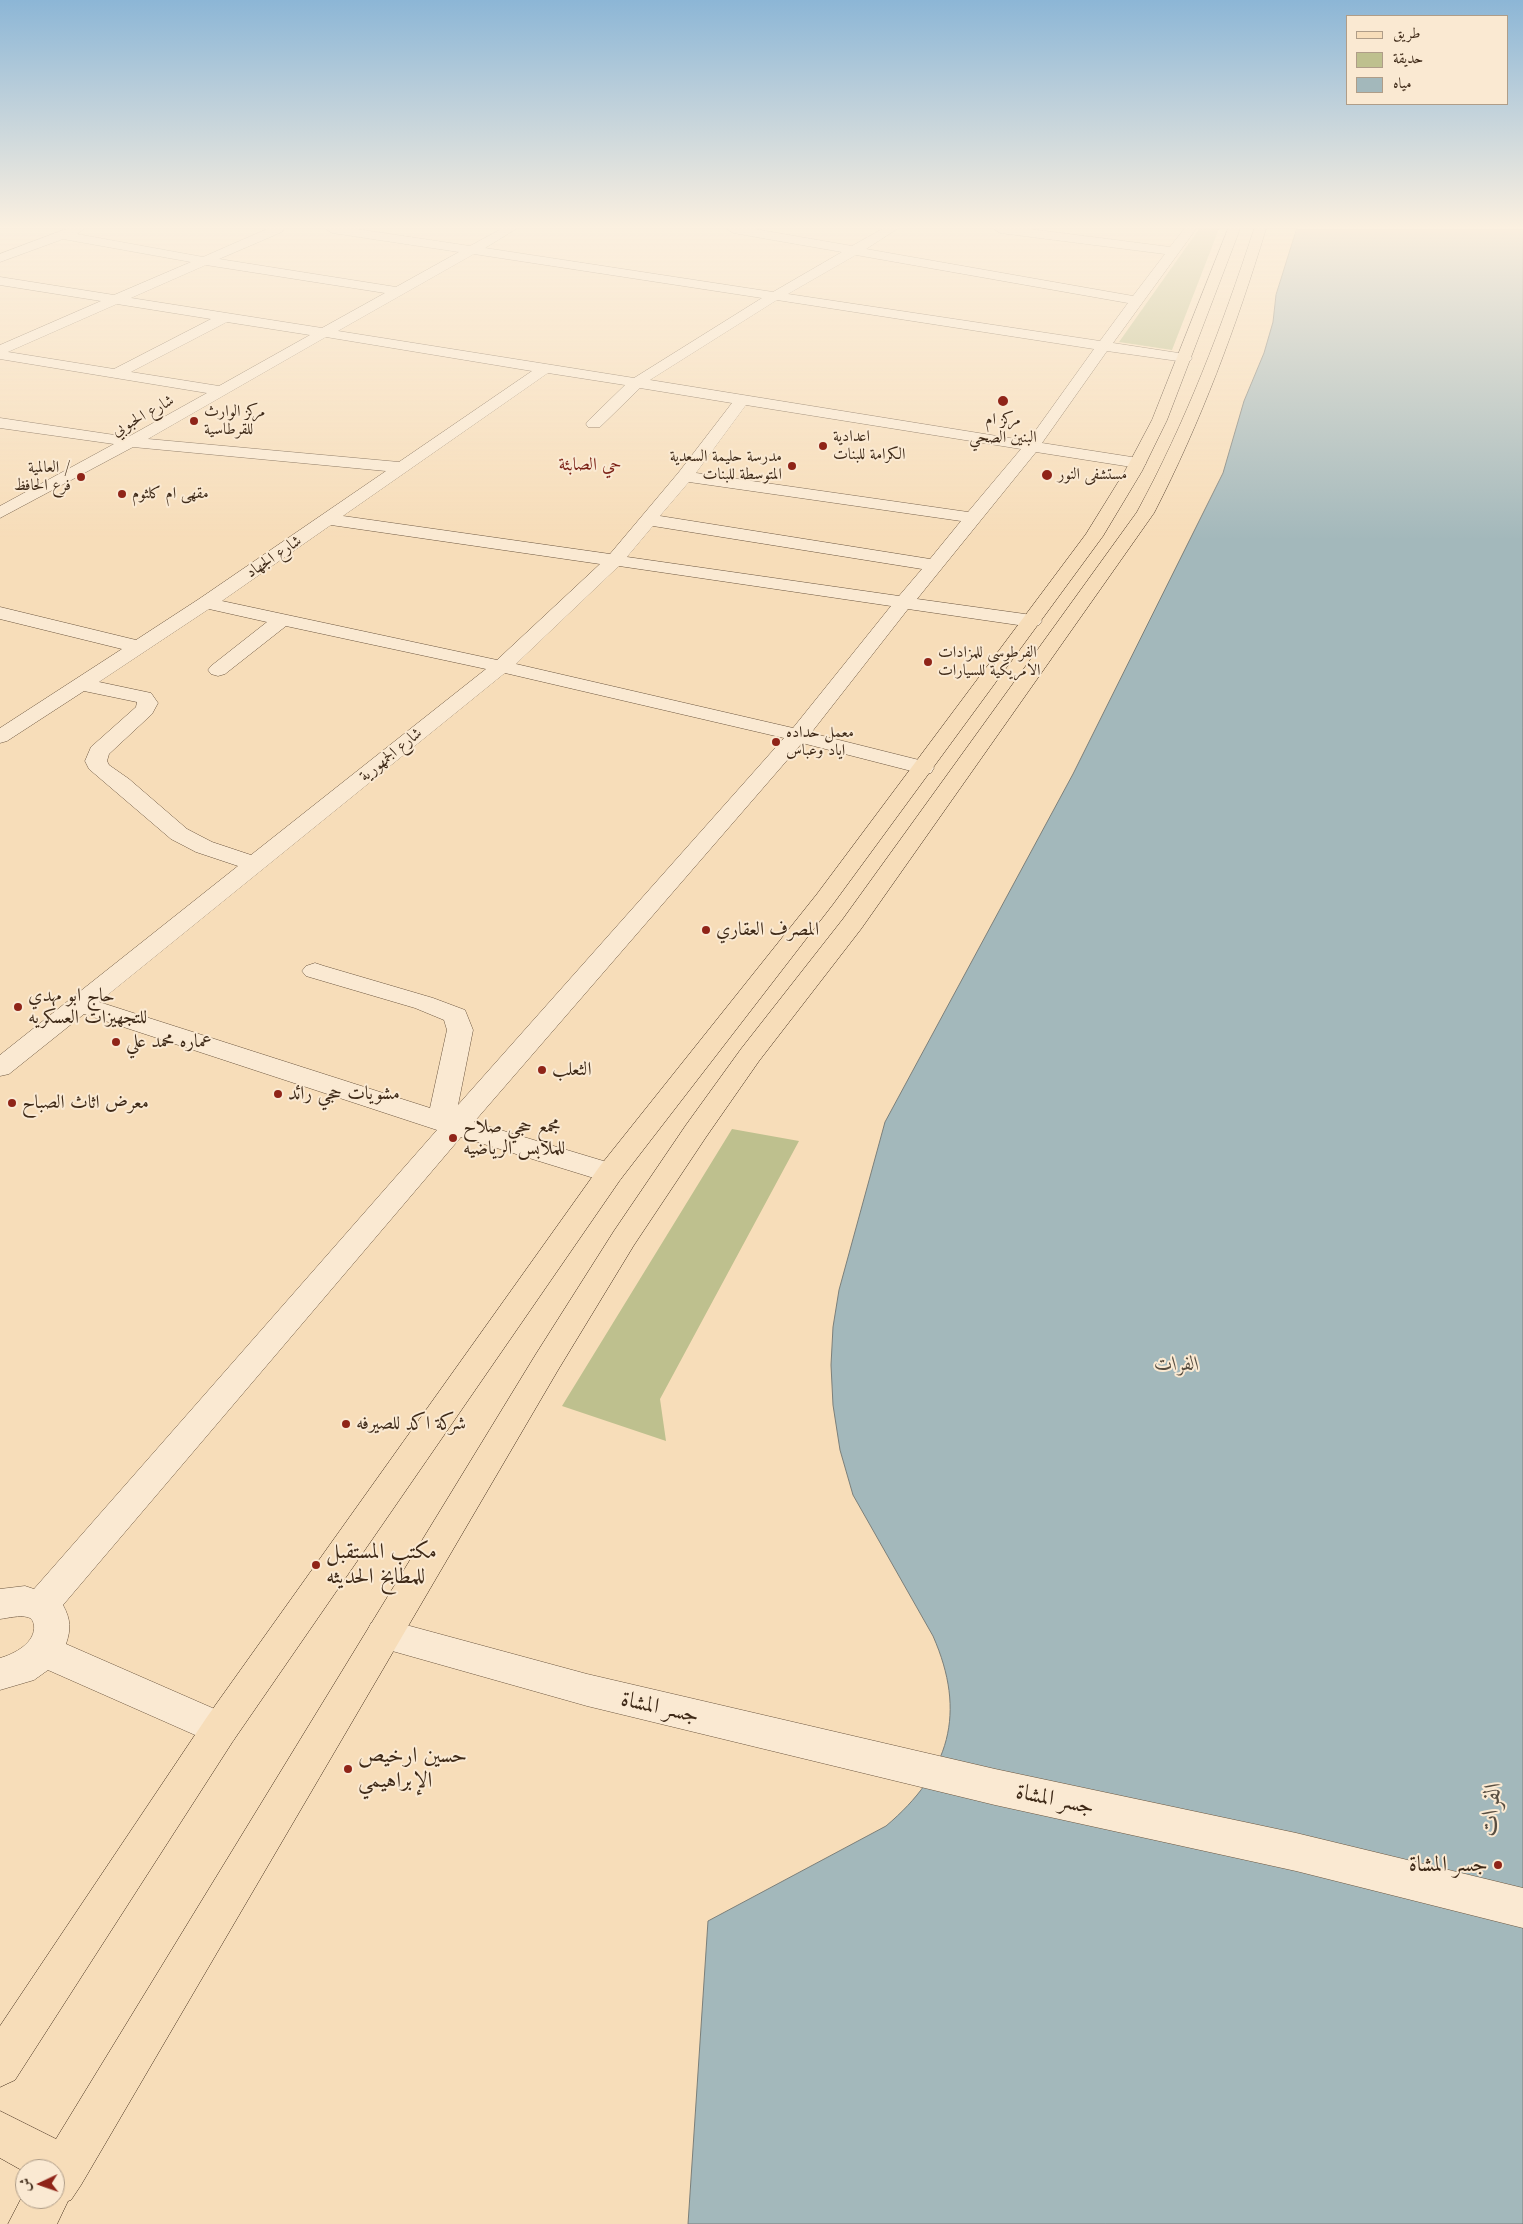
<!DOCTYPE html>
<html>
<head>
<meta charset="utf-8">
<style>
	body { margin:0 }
	#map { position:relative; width:1523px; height:2224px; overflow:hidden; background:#f7ddb9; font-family:"Old Standard TT",Amiri,serif }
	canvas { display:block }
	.legend { position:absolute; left:1346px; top:15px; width:162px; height:90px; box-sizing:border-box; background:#fae9d2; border:1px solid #af9d88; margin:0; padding:6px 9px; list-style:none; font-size:15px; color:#3f2a18 }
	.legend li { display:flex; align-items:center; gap:10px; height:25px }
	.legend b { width:25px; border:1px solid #af9d88 }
	.north { position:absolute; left:15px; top:2159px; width:50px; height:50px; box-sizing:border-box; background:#fae9d2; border:1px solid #af9d88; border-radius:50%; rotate:267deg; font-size:14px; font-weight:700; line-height:20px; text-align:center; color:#3f2a18 }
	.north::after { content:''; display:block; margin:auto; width:18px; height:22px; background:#8f2418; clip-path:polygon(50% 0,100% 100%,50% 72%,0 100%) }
</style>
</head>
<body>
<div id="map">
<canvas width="1523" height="2224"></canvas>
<ul class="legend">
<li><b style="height:6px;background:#f7ddb9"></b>طريق</li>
<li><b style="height:14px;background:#bec08e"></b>حديقة</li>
<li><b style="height:14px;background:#a3b8bb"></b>مياه</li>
</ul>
<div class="north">ش</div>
</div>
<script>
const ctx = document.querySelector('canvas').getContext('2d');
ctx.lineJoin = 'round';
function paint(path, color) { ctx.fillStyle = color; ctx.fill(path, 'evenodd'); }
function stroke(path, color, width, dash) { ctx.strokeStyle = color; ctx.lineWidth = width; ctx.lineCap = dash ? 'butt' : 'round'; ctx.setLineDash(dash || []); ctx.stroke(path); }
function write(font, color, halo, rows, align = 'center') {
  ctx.font = font + ' "Old Standard TT",Amiri,serif'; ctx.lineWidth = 4; ctx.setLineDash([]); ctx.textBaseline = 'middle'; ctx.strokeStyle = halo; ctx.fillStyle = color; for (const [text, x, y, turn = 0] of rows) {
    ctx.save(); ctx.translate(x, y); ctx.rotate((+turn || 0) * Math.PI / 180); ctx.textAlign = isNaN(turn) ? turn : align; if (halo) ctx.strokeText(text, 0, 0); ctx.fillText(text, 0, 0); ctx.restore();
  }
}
paint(new Path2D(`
	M 1199,229 L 1219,229 L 1172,350 L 1119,342 Z
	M 732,1129 L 799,1141 L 660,1399 L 666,1441 L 562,1406 Z`), '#bec08e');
const water = new Path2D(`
	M 1297,229 L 1523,229 L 1523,2224 L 688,2224 L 708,1921 L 886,1826 C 950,1772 967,1713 933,1636 L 853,1495 L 840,1450 L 833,1405 L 831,1365 L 833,1327 L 839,1290 L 885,1122 L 1073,774 L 1223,473 L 1244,401 L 1264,353 L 1273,322 L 1276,295 Z`);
paint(water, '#a3b8bb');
stroke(water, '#7b7f7a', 1);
const minor = new Path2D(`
	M 66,229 L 84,229 L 77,234 L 203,257 L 267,229 L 284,229 L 282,232 L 219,259 L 396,287 L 459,252 L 332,233 L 326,229 L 357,229 L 470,246 L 501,229 L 516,229 L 485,248 L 773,292 L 842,252 L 733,233 L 727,229 L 755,229 L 852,246 L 882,229 L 897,229 L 866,249 L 1133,296 L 1165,254 L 1000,233 L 994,229 L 1030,229 L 1170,247 L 1184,229 L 1196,229 L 1113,343 L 1185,354 L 1190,355 L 1192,358 L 1190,361 L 1185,362 L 1107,351 L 1042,443 L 1138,458 L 1144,460 L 1146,463 L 1144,466 L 1138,468 L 1036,452 L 917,599 L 1032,615 L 1039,617 L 1042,621 L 1039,625 L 1032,627 L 908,609 L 811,733 L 931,763 L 934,768 L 931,773 L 923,774 L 802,743 L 474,1122 L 620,1166 L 624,1173 L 620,1180 L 610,1183 L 461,1137 L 63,1605 C 71,1620 71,1629 66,1644 L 233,1717 L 239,1729 L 233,1741 L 220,1746 L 48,1670 L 34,1680 L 0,1690 L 0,1658 C 14,1654 36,1643 34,1625 C 33,1621 32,1618 27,1617 C 20,1615 8,1618 0,1619 L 0,1589 L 25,1586 L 34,1589 L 437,1130 L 84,1014 L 9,1074 L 0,1076 L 0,1055 L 238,866 L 196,852 L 171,839 L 89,769 L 85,761 L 91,747 L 136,707 L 137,702 L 84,691 L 7,741 L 0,743 L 0,728 L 122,649 L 0,619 L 0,607 L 136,640 L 199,599 L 386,471 L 133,447 L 0,518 L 0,506 L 114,444 L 0,428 L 0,418 L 128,437 L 207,393 L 0,359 L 0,345 L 101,301 L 0,285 L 0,277 L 114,295 L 191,262 L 63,239 L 0,262 L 0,254 ZM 474,254 L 762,298 L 634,378 L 338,331 ZM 856,255 L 1128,303 L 1100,341 L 788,294 ZM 206,265 L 385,293 L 322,328 L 131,298 ZM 777,300 L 1094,349 L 1028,441 L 650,380 ZM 117,304 L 211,319 L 114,369 L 8,352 ZM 227,322 L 310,335 L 219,386 L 131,372 ZM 326,337 L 532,371 L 399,462 L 148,439 ZM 548,373 L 625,385 L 588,421 L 586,424 L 588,427 L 600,427 L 640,388 L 732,403 L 679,472 L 610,554 L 343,516 ZM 746,405 L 1021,449 L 968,512 L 696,473 ZM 689,482 L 961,521 L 930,559 L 660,516 ZM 331,525 L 600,564 L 497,660 L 222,601 ZM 653,526 L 922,569 L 899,596 L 627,557 ZM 619,566 L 891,606 L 793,728 L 516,664 ZM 209,609 L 267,622 L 211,666 L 208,670 L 211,674 L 218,676 L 225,674 L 286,626 L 486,669 L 251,855 L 212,842 L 187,829 L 129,779 L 109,765 L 107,761 L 109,754 L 152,714 L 158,703 L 151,693 L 99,682 ZM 505,673 L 784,738 L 458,1105 L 473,1030 L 465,1010 L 433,998 L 324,966 L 315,963 L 306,966 L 302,971 L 306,976 L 415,1008 L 444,1020 L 447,1030 L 430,1108 L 99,1002 Z
	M 384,1619 L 587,1674 L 995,1769 L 1296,1833 L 1523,1888 L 1523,1928 L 1296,1871 L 995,1805 L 587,1706 L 371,1645 L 366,1634 L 371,1623 Z`);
const major = new Path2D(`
	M 1228,229 L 1240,229 L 1167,420 L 1142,471 L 1103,536 L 833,904 L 620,1180 L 233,1741 L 15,2080 L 0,2087 L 0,2026 L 207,1717 L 600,1166 L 817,894 L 1086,534 L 1125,471 L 1152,420 Z
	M 1254,229 L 1266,229 C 1236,327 1201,422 1154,513 L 861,929 L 759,1061 L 706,1137 L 634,1245 L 558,1370 L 81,2185 L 71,2200 L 68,2201 L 57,2224 L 8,2224 L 25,2191 L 25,2199 L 55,2199 L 55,2169 L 25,2169 L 25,2172 L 0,2158 L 0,2111 L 56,2139 L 536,1354 L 614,1231 L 686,1125 L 741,1049 L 843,919 L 1137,512 C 1186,422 1222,327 1254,229 Z`);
stroke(minor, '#6d5740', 1);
stroke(major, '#3f2a18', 1);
paint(minor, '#fae9d2');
paint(major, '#f7ddb9');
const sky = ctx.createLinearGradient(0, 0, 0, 540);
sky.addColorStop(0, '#8cb6d6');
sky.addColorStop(0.42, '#fbf0e0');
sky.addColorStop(1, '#fbf0e000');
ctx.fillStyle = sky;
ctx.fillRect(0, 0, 1523, 540);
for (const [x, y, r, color] of [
	[1003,401,6,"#8f2418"],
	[194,421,5,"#8f2418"],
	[823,446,5,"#8f2418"],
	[792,466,5,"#8f2418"],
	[1047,475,6,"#8f2418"],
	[81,477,5,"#8f2418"],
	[122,494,5,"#8f2418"],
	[928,662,5,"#8f2418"],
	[776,742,5,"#8f2418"],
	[706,930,5,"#8f2418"],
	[18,1007,5,"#8f2418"],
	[116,1042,5,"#8f2418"],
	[542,1070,5,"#8f2418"],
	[278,1094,5,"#8f2418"],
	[12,1103,5,"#8f2418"],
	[453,1138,5,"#8f2418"],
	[346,1424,5,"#8f2418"],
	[316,1565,5,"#8f2418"],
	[348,1769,5,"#8f2418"],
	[1498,1865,5,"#8f2418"]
]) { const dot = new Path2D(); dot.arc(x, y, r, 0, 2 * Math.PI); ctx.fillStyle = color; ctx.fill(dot); stroke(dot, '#fae9d2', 2); }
write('16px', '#3f2a18', '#fae9d2', [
	["مركز الوارث",204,412],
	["للقرطاسية",204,430],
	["مركز ام",1003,420,"center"],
	["البنين الصحي",1003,438,"center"],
	["اعدادية",833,437],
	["الكرامة للبنات",833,455],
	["مدرسة حليمة السعدية",782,457,"right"],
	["المتوسطة للبنات",782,475,"right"],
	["العالمية /",71,468,"right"],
	["فرع الحافظ",71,486,"right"],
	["مستشفى النور",1058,475],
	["مقهى ام كلثوم",132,494],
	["الفرطوسي للمزادات",938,653],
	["الامريكية للسيارات",938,671],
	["معمل حداده",786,733],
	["اياد وعباس",786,751]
], 'left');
write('16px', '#3f2a18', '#fae9d2', [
	["شارع الحبوبي",143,416,-29],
	["شارع الجهاد",274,557,-34],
	["شارع الجمهورية",391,755,-39]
]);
write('18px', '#7a1f14', '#fae9d2', [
	["حي الصابئة",590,465]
]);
write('19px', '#3f2a18', '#fae9d2', [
	["المصرف العقاري",716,930],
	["حاج ابو مهدي",28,996],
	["للتجهيزات العسكريه",28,1018],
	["عماره محمد علي",126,1042],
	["الثعلب",552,1070],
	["مشويات حجي رائد",288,1094],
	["معرض اثاث الصباح",22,1103],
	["مجمع حجي صلاح",463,1127],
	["للملابس الرياضيه",463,1149],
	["شركة اكد للصيرفه",356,1424]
], 'left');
write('italic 20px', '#584e41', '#fae9d2', [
	["الفرات",1177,1365]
]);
write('22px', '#3f2a18', '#fae9d2', [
	["مكتب المستقبل",326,1552],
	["للمطابخ الحديثه",326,1577],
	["حسين ارخيص",358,1756],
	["الإبراهيمي",358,1781],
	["جسر المشاة",1488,1865,"right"]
], 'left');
write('22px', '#3f2a18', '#fae9d2', [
	["جسر المشاة",660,1708,13],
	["جسر المشاة",1055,1800,12]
]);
write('italic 24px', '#584e41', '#fae9d2', [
	["الفرات",1492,1809,-85]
]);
</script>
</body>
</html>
